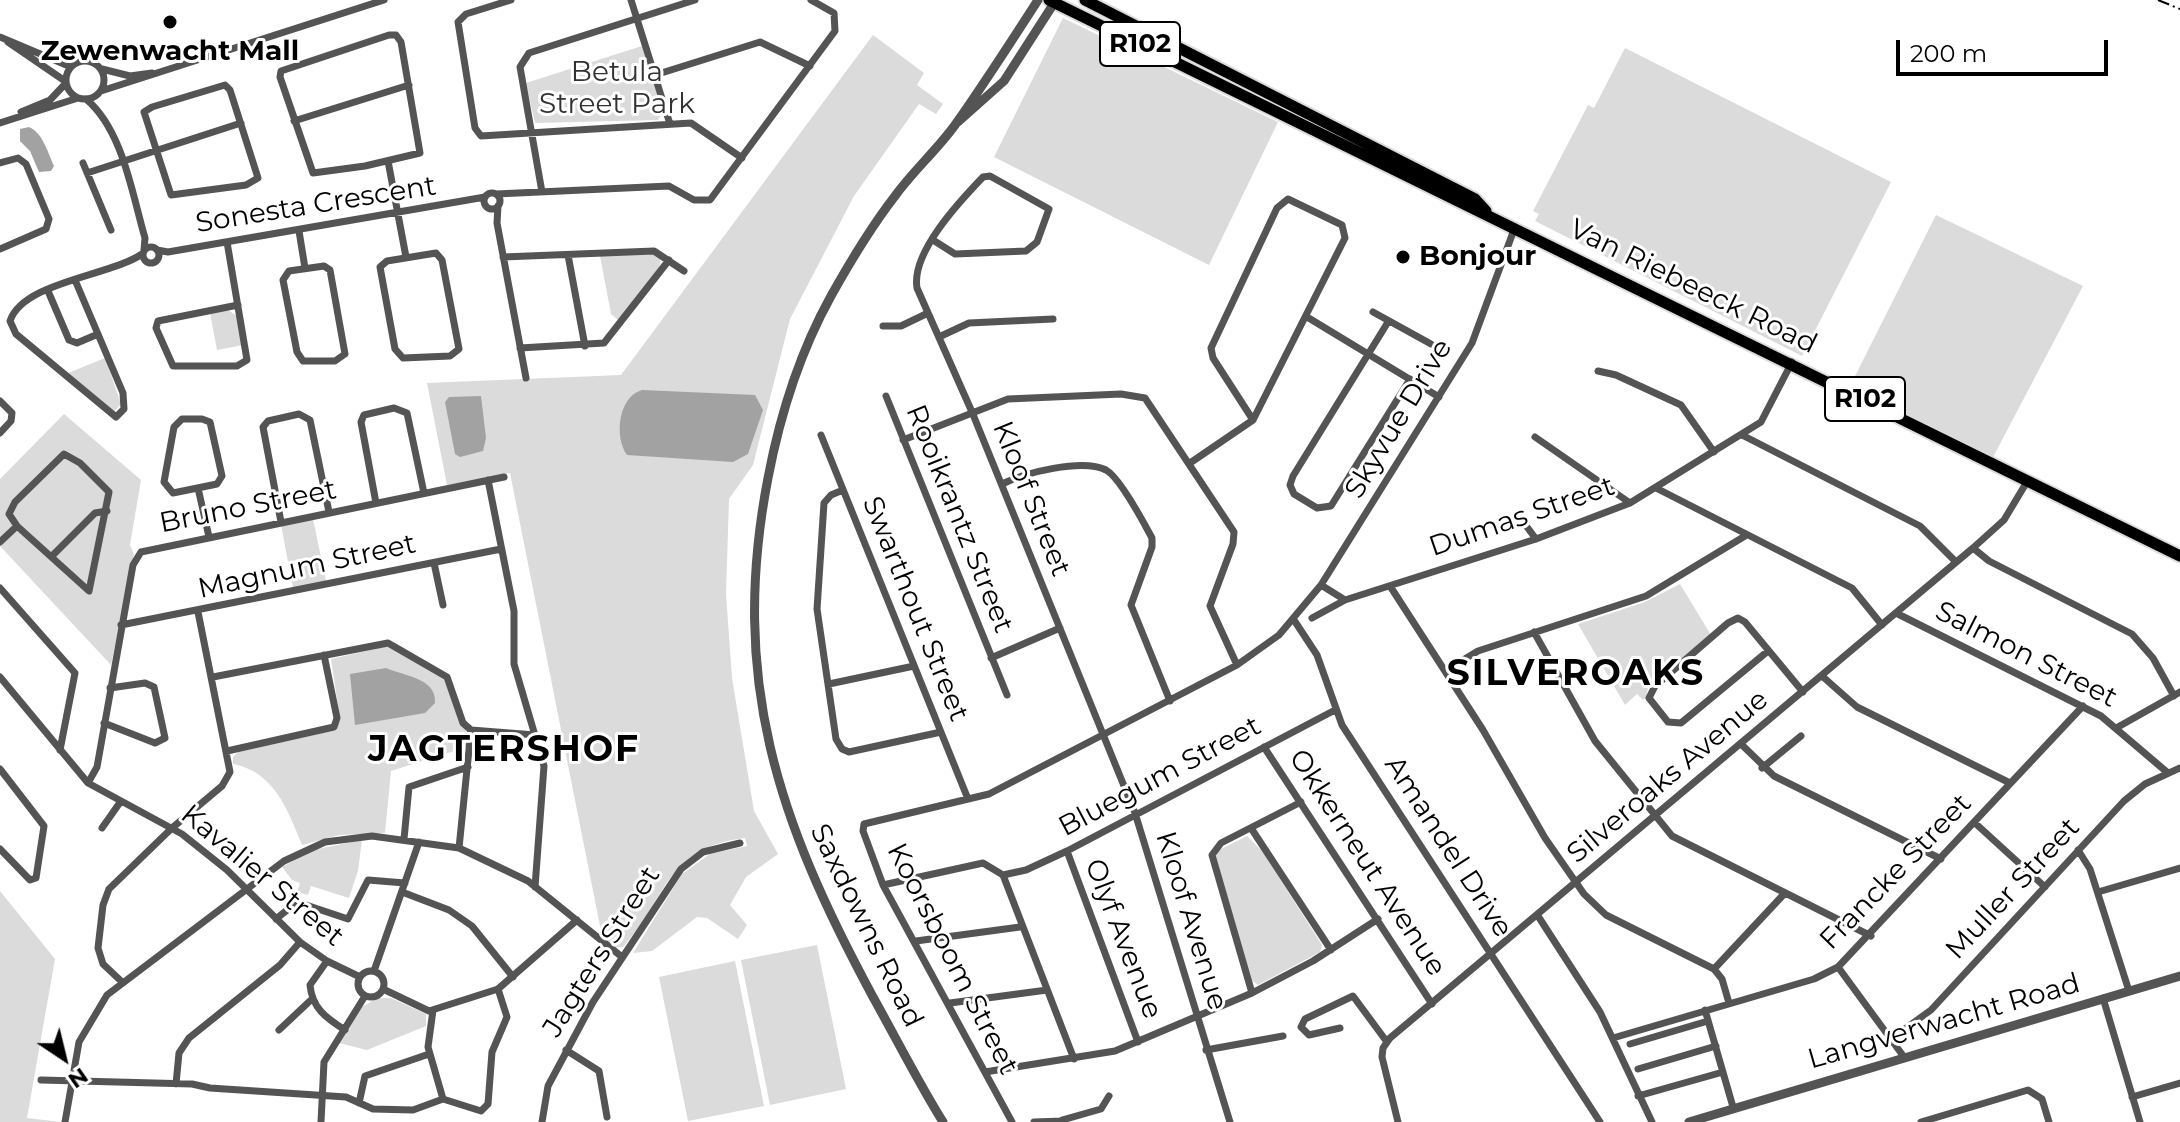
<!DOCTYPE html>
<html>
<head>
<meta charset="utf-8">
<style>
	body { margin:0 }
	#map { position:relative; width:2180px; height:1122px; overflow:hidden; background:#fff; font-family:Montserrat,sans-serif }
	canvas { display:block }
	.north { position:absolute; left:24px; top:1018px; width:80px; height:80px; -webkit-text-stroke:6px #fff; paint-order:stroke; rotate:145deg; font-size:22px; font-weight:700; line-height:32px; text-align:center; color:#000 }
	.north::after { content:''; display:block; margin:auto; width:28px; height:36px; background:#000; clip-path:polygon(50% 0,100% 100%,50% 72%,0 100%) }
	.scale { position:absolute; left:1896px; top:40px; width:212px; height:36px; box-sizing:border-box; border:4px solid #000; border-top:0; padding-left:10px; font-size:24px; line-height:28px; white-space:nowrap; color:#000; -webkit-text-stroke:6px #fff; paint-order:stroke }
</style>
</head>
<body>
<div id="map">
<canvas width="2180" height="1122"></canvas>
<div class="north">N</div>
<div class="scale">200 m</div>
</div>
<script>
const ctx = document.querySelector('canvas').getContext('2d');
ctx.lineJoin = 'round';
function paint(path, color) { ctx.fillStyle = color; ctx.fill(path, 'evenodd'); }
function stroke(path, color, width, dash) { ctx.strokeStyle = color; ctx.lineWidth = width; ctx.lineCap = dash ? 'butt' : 'round'; ctx.setLineDash(dash || []); ctx.stroke(path); }
function write(font, color, halo, rows, align = 'center') {
  ctx.font = font + ' Montserrat,sans-serif'; ctx.lineWidth = 6; ctx.setLineDash([]); ctx.textBaseline = 'middle'; ctx.strokeStyle = halo; ctx.fillStyle = color; for (const [text, x, y, turn = 0] of rows) {
    ctx.save(); ctx.translate(x, y); ctx.rotate((+turn || 0) * Math.PI / 180); ctx.textAlign = isNaN(turn) ? turn : align; if (halo) ctx.strokeText(text, 0, 0); ctx.fillText(text, 0, 0); ctx.restore();
  }
}
paint(new Path2D(`
	M 1063,18 L 1278,122 L 1209,265 L 994,157 Z
	M 873,35 L 924,73 L 917,85 L 943,104 L 936,114 L 919,104 L 854,196 L 790,319 L 753,465 L 729,499 L 726,594 L 732,678 L 754,811 L 778,854 L 746,877 L 730,905 L 747,925 L 738,939 L 707,918 L 697,917 L 652,951 L 633,953 L 682,874 L 710,854 L 747,846 L 745,838 C 665,848 669,895 623,947 L 615,947 L 602,936 L 510,473 L 447,485 L 427,383 L 621,375 Z
	M 642,46 L 663,113 L 658,120 L 535,123 L 526,83 Z
	M 1625,48 L 1891,182 L 1802,356 L 1535,221 L 1539,214 L 1533,211 L 1588,105 L 1594,108 Z
	M 1936,215 L 2083,286 L 1991,461 L 1848,390 Z
	M 654,254 L 660,259 L 660,266 L 619,321 L 611,314 L 600,256 Z
	M 228,310 L 237,316 L 243,345 L 217,350 L 210,313 Z
	M 105,358 L 121,404 L 114,412 L 68,373 Z
	M 64,414 L 141,480 L 130,545 L 134,554 L 111,665 L 0,546 L 0,479 Z
	M 313,519 L 326,581 L 293,588 L 281,525 Z
	M 1680,584 L 1711,635 L 1648,688 L 1646,698 L 1643,700 L 1637,694 L 1625,705 L 1578,624 L 1645,602 Z
	M 388,646 L 446,679 L 467,733 L 467,747 L 391,771 L 385,833 L 339,835 L 302,845 C 288,811 275,772 233,764 L 233,757 L 238,752 L 336,730 L 340,719 L 331,659 Z
	M 1247,836 L 1262,851 L 1322,945 L 1320,952 L 1258,985 L 1251,980 L 1215,858 L 1219,850 Z
	M 362,840 L 358,871 L 349,898 L 311,886 L 308,895 L 297,892 L 300,883 L 292,880 L 282,867 L 313,850 Z
	M 0,891 L 55,959 L 27,1118 L 61,1122 L 0,1122 Z
	M 817,945 L 846,1089 L 770,1105 L 741,960 Z
	M 735,961 L 764,1106 L 688,1121 L 659,977 Z
	M 377,998 L 391,998 L 426,1014 L 426,1026 L 367,1050 L 339,1043 L 362,1007 Z`), '#dbdbdb');
paint(new Path2D(`
	M 29,127 C 43,133 48,153 54,166 L 51,171 L 39,172 L 30,151 L 20,141 L 20,129 Z
	M 642,390 L 755,395 L 763,410 L 748,454 L 733,462 L 627,455 C 614,437 618,397 642,390 Z
	M 481,396 L 486,438 L 483,451 L 460,457 L 455,454 L 445,402 L 449,397 Z
	M 386,668 C 404,676 437,678 435,703 L 425,713 L 355,725 L 350,674 Z`), '#a2a2a2');
const primary = new Path2D(`
	M 1049,0 L 2180,556
	M 1085,0 L 1475,199 L 1486,211`);
stroke(primary, '#dbdbdb', 15);
stroke(new Path2D(`
	M 511,0 L 466,14 L 458,22 L 475,128 L 481,136 L 691,123 L 742,158
	M 631,0 L 670,124
	M 389,35 L 396,35 L 401,42 L 420,153 L 365,166 L 313,173 L 280,77 L 281,71 Z
	M 0,37 L 71,67
	M 8,42 L 65,81
	M66 80a19 19 0 1 1 38 0a19 19 0 1 1-38 0Z
	M 102,69 L 130,76 L 152,73
	M 655,75 L 760,42 L 810,66
	M 225,85 L 230,90 L 258,178 L 246,185 L 171,195 L 144,112 L 152,107 Z
	M 101,91 L 384,0
	M 86,99 C 123,130 132,194 145,238 L 144,250
	M 21,112 L 50,100 L 66,83
	M 294,121 L 409,85
	M 0,123 L 78,98
	M 388,161 L 406,257
	M 0,163 L 18,158 L 26,164 L 49,219 L 46,229 L 0,249
	M 83,163 L 111,230
	M 87,173 L 241,123
	M 542,192 L 520,67 L 529,53 L 695,0
	M484 201a8 8 0 1 1 16 0a8 8 0 1 1-16 0Z
	M 496,194 L 669,186 L 694,200 L 710,200 L 835,31 L 834,13 L 811,0
	M 498,206 L 497,223 L 526,378
	M 299,231 L 305,268
	M 933,240 L 955,254 L 1026,251 L 1037,242 L 1049,209 L 990,176 L 983,177 C 959,202 911,253 917,288 L 972,412 L 1135,813 L 1230,1122
	M 227,242 L 247,360 L 237,366 L 173,366 L 156,328 L 158,321 L 238,305
	M143 255a8 8 0 1 1 16 0a8 8 0 1 1-16 0Z
	M 157,250 L 168,252 L 485,197
	M 436,253 L 442,260 L 459,349 L 450,356 L 403,358 L 395,349 L 380,267 L 387,261 Z
	M 568,255 L 585,346
	M 503,257 L 654,251 L 684,271
	M 324,266 L 330,270 L 345,354 L 335,361 L 303,361 L 297,352 L 283,280 L 289,271 Z
	M 75,280 L 123,393 L 124,409 L 116,417 L 16,334 L 10,321 C 23,282 110,276 142,254
	M 48,291 L 69,340 L 77,343 L 98,334
	M 1373,312 L 1431,344
	M 1307,317 L 1439,397
	M 1388,322 L 1293,476 L 1290,485 L 1294,494 L 1317,508 L 1331,506 L 1410,379
	M 883,326 L 901,326 L 928,313
	M 939,337 L 969,323 L 1053,319
	M 520,348 L 604,343 L 669,260
	M 1598,371 L 1616,375 L 1681,405 L 1714,452
	M 886,396 L 1007,695
	M 0,401 L 12,413 L 11,421 L 0,433
	M 182,419 L 202,419 L 210,422 L 222,476 L 217,484 L 173,493 L 164,482 L 174,427 Z
	M 821,435 L 968,799
	M 1742,435 L 1920,526 L 1956,562
	M 1535,437 L 1630,503
	M 903,440 L 1008,399 L 1121,394 L 1145,398 L 1234,532 L 1233,544 L 1210,606 L 1237,665
	M 64,454 L 80,463 L 109,492 L 89,591 L 17,526 L 9,514 L 15,502 Z
	M 1190,463 L 1253,420 L 1345,238 L 1342,225 L 1288,199 L 1277,208 L 1211,348 L 1213,358 L 1253,420
	M 488,480 L 514,611 L 514,664 L 544,766 L 535,887
	M 1002,484 C 1024,473 1082,458 1106,470 C 1119,477 1144,523 1152,538 L 1152,547 L 1131,605 L 1170,701
	M 198,488 L 209,537
	M 1656,488 L 1852,588 L 1882,625
	M 843,490 L 831,495 L 824,503 L 817,609 L 836,739 L 842,749 L 849,752 L 941,732
	M 376,503 L 361,422 L 364,415 L 394,408 L 407,413 L 424,493
	M 1518,515 L 1536,539
	M 281,522 L 263,427 L 268,421 L 299,414 L 310,420 L 329,512
	M 0,542 L 17,526
	M 1973,548 L 1989,561 L 2132,634 L 2153,658 L 2174,696
	M 52,556 L 95,513 L 107,511
	M 434,563 L 443,605
	M 1321,585 L 1345,600
	M 1390,586 L 1483,730 L 1545,838 L 1584,894 L 1606,915 L 1714,969 L 1722,979 L 1729,1003
	M 0,588 L 75,673 L 60,750
	M 1896,613 L 2101,716 L 2168,773
	M 1312,618 L 1345,600 L 1536,539 L 1630,503 L 1761,422 L 1792,362
	M 1294,620 L 1317,655 L 1342,725 L 1600,1122
	M 121,625 L 501,549
	M 1534,632 L 1595,741 L 1672,836 L 1871,936
	M 1768,651 L 1681,723 L 1668,722 L 1649,698 L 1655,686 L 1728,623 L 1738,618 L 1745,622 L 1803,692
	M 991,658 L 1060,628
	M 1445,671 L 1478,651 L 1646,596 L 1745,536
	M 1822,676 L 1857,707 L 2010,783
	M 0,677 L 88,783 L 182,834 L 227,870 L 300,942 L 327,961 L 360,977
	M 213,677 L 388,643 L 447,677 L 463,723 L 471,730 L 459,848
	M 829,684 L 914,666
	M 104,723 L 155,743 L 165,738 L 154,687 L 145,683 L 110,688
	M 2118,727 L 2180,692
	M 471,730 L 535,735
	M 1741,744 L 1774,776 L 1941,859
	M 1264,747 L 1432,1004
	M 227,751 L 334,727 L 337,718 L 324,655
	M 1762,768 L 1801,736
	M 0,769 L 44,826 L 36,878 L 30,880 L 0,849
	M 88,783 L 97,767 L 133,565 L 141,552 L 504,477
	M 1975,823 L 2045,887
	M 102,828 L 121,801
	M 1251,828 L 1331,950
	M 404,839 L 409,787 L 468,767
	M 2078,850 L 2090,869 L 2129,991
	M 1067,851 L 1138,1042
	M 1003,875 L 1026,870 L 1067,851 L 1335,710
	M 883,885 L 983,863 L 1003,875 L 1074,1059
	M 402,892 L 449,910 L 472,926 L 513,977
	M 2098,892 L 2180,868
	M 1538,916 L 1600,1012 L 1652,1122
	M 276,919 L 297,902 L 348,919 L 368,880 L 405,883
	M 916,941 L 1020,927
	M 327,961 L 310,985 C 312,1008 326,1018 345,1030
	M 1838,967 L 1904,1057
	M 1714,969 L 1785,893
	M358 984a13 13 0 1 1 26 0a13 13 0 1 1-26 0Z
	M 374,971 L 419,842
	M 121,981 L 103,964 L 98,948 L 103,905 L 109,889 L 172,828 L 222,786 L 230,772 L 198,612
	M 383,989 L 429,1011 L 498,989 L 577,920
	M 1252,993 L 1212,855 L 1221,843 L 1301,802
	M 2103,998 L 2140,1122
	M 950,1003 L 1047,990
	M 433,1010 L 428,1047 L 443,1099
	M 1705,1010 L 1733,1107
	M 1340,1028 L 1309,1035 L 1301,1027 L 1305,1019 L 1353,996 L 1387,1042
	M 279,1030 L 312,999
	M 1613,1038 L 1814,979 L 1838,967 L 2083,706
	M 1891,1039 L 1931,1010 L 2124,801 L 2145,784 L 2180,768
	M 1630,1044 L 1708,1021
	M 566,1050 L 599,1071 L 607,1117
	M 1206,1050 L 1283,1036
	M 1638,1069 L 1716,1046
	M 985,1072 L 1115,1051 L 1252,993 L 1313,961 L 1378,919
	M 41,1080 L 192,1084 L 210,1088 L 346,1097 L 373,1109 L 413,1110 L 443,1099 L 481,1111 L 488,1104 L 492,1052 L 507,1017 L 498,989
	M 176,1084 L 179,1053 L 189,1038 L 280,965 L 300,942
	M 1638,1096 L 1723,1072
	M 2132,1097 L 2180,1083
	M 359,1103 L 365,1076 L 429,1054
	M 1062,1120 L 1101,1109 L 1109,1096
	M 65,1122 L 79,1042 L 107,995 L 284,861 L 325,842 L 372,836 L 459,848 L 528,881 L 622,957
	M 321,1122 L 324,1062 L 365,996
	M 542,1122 L 548,1086 L 593,1002 L 681,869 L 703,852 L 740,843
	M 1012,1122 L 883,885 L 863,831 L 864,824 L 989,794 L 1237,665 L 1279,635 L 1321,585 L 1472,343 L 1515,227
	M 1034,1122 L 1063,1121
	M 1398,1122 L 1382,1057 L 1383,1048 L 1390,1038 L 1973,548 L 2004,520 L 2028,480
	M 1921,1122 L 2028,1090 L 2042,1099 L 2049,1122`), '#545454', 7);
stroke(new Path2D(`
	M 958,122 L 1004,81 L 1056,0
	M 943,1122 C 918,1082 896,1038 873,997 C 778,821 729,680 768,478 C 780,415 800,352 831,296 C 850,262 871,227 895,196 C 913,171 937,150 955,125 C 984,84 1011,42 1038,0
	M 1689,1122 L 2180,976`), '#545454', 9);
stroke(primary, '#000', 11);
stroke(new Path2D(`
	M 2158,0 L 2180,9`), '#000', 2, [12, 4, 2, 4]);
for (const [x, y, r, color] of [
	[170,22,8,"#000"],
	[1403,257,8,"#000"]
]) { const dot = new Path2D(); dot.arc(x, y, r, 0, 2 * Math.PI); ctx.fillStyle = color; ctx.fill(dot); stroke(dot, '#fff', 3); }
for (const [x, y, w] of [
	[1140,44,80],
	[1865,399,80]
]) { const box = new Path2D(); box.roundRect(x - w / 2, y - 22, w, 44, 6); ctx.fillStyle = '#fff'; ctx.fill(box); stroke(box, '#000', 2); }
write('bold 26px', '#000', null, [
	["R102",1140,44],
	["R102",1865,399]
]);
write('bold 28px', '#000', '#fff', [
	["Zewenwacht Mall",170,52],
	["Bonjour",1419,257,"left"]
]);
write('28px', '#323232', '#fff', [
	["Betula",617,73],
	["Street Park",617,105]
]);
write('28px', '#000', '#fff', [
	["Sonesta Crescent",316,205,-9],
	["Van Riebeeck Road",1693,287,26],
	["Skyvue Drive",1399,419,-59],
	["Kloof Street",1031,499,68],
	["Bruno Street",248,507,-11],
	["Dumas Street",1522,517,-19],
	["Rooikrantz Street",959,519,68],
	["Magnum Street",307,567,-12],
	["Swarthout Street",915,609,68],
	["Salmon Street",2026,655,27],
	["Bluegum Street",1160,777,-28],
	["Silveroaks Avenue",1668,777,-40],
	["Amandel Drive",1448,847,57],
	["Okkerneut Avenue",1367,863,57],
	["Francke Street",1896,872,-46],
	["Kavalier Street",262,876,40],
	["Muller Street",2013,889,-47],
	["Kloof Avenue",1191,921,73],
	["Saxdowns Road",866,926,64],
	["Olyf Avenue",1123,939,69],
	["Jagters Street",602,952,-58],
	["Koorsboom Street",952,959,63],
	["Langverwacht Road",1944,1022,-16]
]);
ctx.letterSpacing = '2px';
write('bold 36px', '#000', '#fff', [
	["SILVEROAKS",1576,674],
	["JAGTERSHOF",504,750]
]);
ctx.letterSpacing = '0px';
</script>
</body>
</html>
